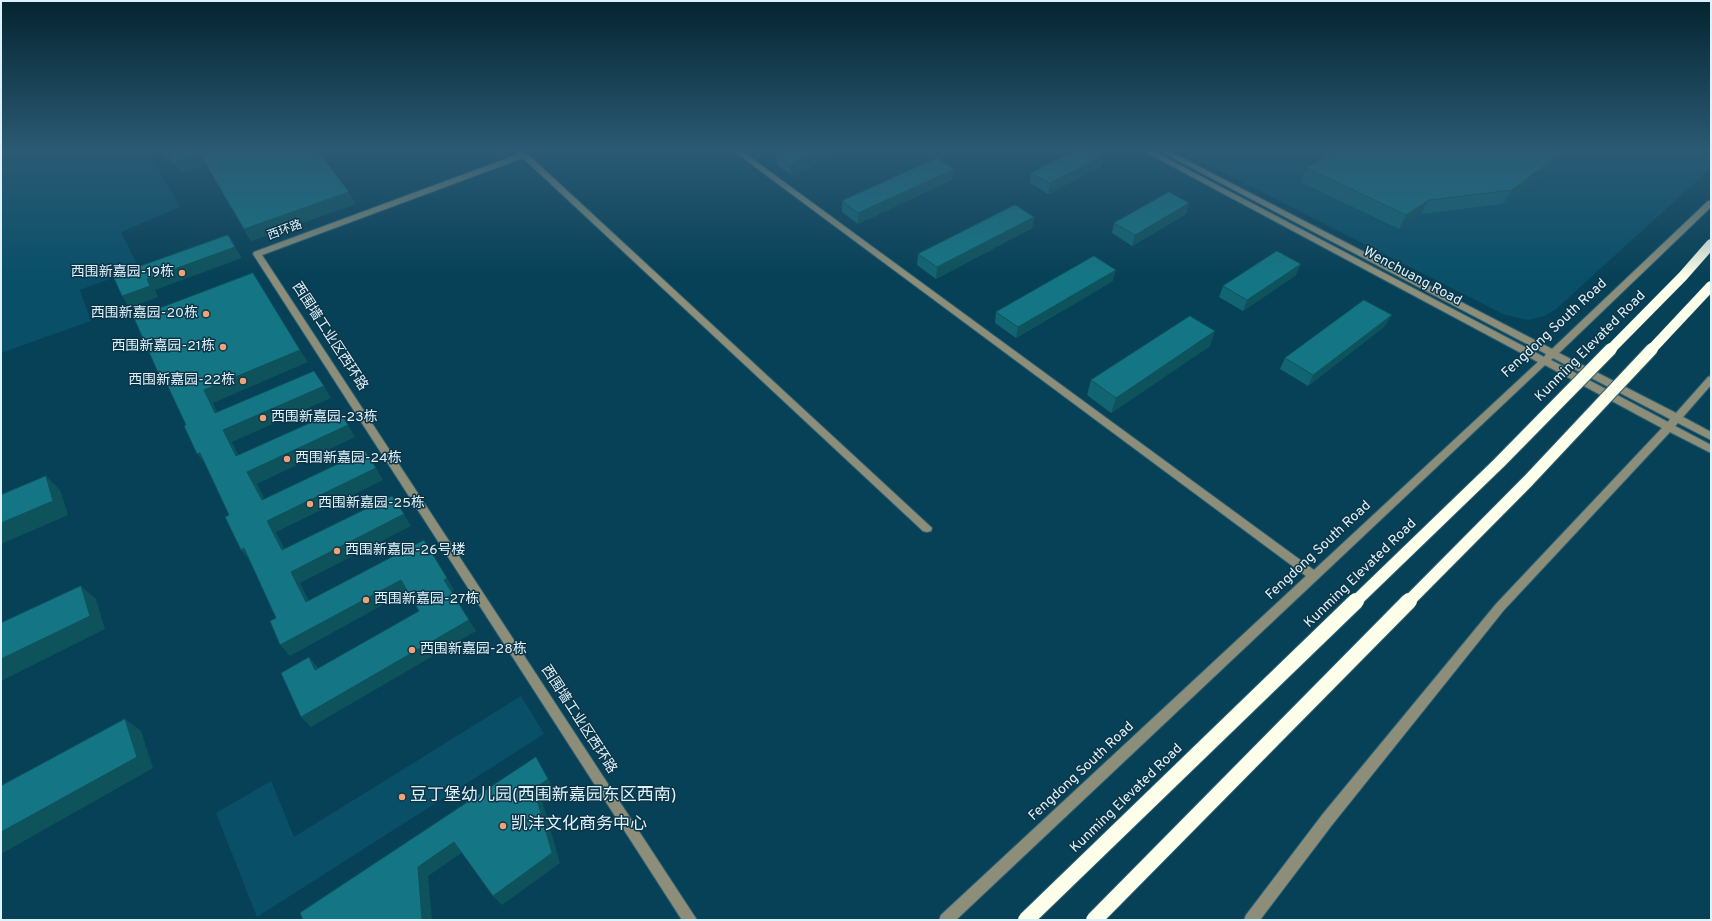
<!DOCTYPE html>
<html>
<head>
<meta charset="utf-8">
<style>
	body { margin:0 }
	#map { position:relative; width:1712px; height:921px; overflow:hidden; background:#074157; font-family:Overpass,sans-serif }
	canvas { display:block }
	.frame { position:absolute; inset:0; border:2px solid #ddf2fd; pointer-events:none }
</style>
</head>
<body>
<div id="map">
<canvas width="1712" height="921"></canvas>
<div class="frame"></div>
</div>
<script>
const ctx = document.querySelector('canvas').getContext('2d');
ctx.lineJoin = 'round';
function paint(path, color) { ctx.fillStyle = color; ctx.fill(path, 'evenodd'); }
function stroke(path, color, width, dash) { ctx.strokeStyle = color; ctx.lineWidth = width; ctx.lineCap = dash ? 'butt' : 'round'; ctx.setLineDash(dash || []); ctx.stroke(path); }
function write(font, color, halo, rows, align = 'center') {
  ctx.font = font + ' Overpass,"Noto Sans SC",sans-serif'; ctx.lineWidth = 3; ctx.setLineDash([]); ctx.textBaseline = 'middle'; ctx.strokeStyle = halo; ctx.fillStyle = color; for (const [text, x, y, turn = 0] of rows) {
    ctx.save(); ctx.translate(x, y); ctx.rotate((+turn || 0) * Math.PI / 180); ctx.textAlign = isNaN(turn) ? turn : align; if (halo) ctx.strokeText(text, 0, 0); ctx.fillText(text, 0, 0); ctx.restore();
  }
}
paint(new Path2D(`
	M 1,149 L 146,149 L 180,207 L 121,232 L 139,268 L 80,290 L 91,321 L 1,353 Z
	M 1176,149 L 1711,149 L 1711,168 L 1555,310 L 1544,316 L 1528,320 L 1505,315 Z
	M 521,696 L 544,734 L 257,917 L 216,813 L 271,781 L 294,837 Z`), '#094f68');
const minor = new Path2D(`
	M 515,149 L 522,149 L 932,528 L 931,531 L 927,532 L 923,531 L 523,158 L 262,255 L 697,920 L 682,920 L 253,254 L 254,252 L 519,154 Z
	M 731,149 L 739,149 L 1314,570 L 1538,362 L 1140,149 L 1149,149 L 1544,357 L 1546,354 L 1156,149 L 1165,149 L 1552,349 L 1708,201 L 1711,201 L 1711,207 L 1559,353 L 1676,413 L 1708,377 L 1711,376 L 1711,385 L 1683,417 L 1711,432 L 1711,440 L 1678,423 L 1675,426 L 1711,445 L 1711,453 L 1670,432 L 1504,610 L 1332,825 L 1260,920 L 1244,920 L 1246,915 L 1322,815 L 1496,604 L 1662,428 L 1545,365 L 956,920 L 939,920 L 941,915 L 1306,576 ZM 1553,358 L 1670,419 L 1668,422 L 1551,360 Z`);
stroke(minor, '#2e6175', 2);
paint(minor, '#8d8e79');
const highwayBridgeFar2 = new Path2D(`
	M 1610,350 L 1683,276 L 1711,244
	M 1651,350 L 1711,286`);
const highwayBridgeFar1 = new Path2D(`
	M 1355,602 L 1499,463 L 1611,349
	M 1408,602 L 1528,481 L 1652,349`);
const highwayBridge = new Path2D(`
	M 1026,920 L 1356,601
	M 1094,920 L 1409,601`);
stroke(highwayBridgeFar2, '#2e6175', 11, []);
stroke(highwayBridgeFar1, '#2e6175', 14, []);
stroke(highwayBridge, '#2e6175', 18, []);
stroke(highwayBridgeFar2, '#fdffeb', 10);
stroke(highwayBridgeFar1, '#fdffeb', 12);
stroke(highwayBridge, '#fdffeb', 16);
paint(new Path2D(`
	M 161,149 L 316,149 L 355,204 L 251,241 L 207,165 L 183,173 L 166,157 Z
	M 850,149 L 791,175 L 777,164 L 776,153 Z
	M 973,149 L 995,149 L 983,155 Z
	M 1312,149 L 1577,149 L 1503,204 L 1421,214 L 1399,229 L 1301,182 L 1307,168 L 1326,156 Z
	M 1104,155 L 1102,166 L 1048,194 L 1030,183 L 1031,173 Z
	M 954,169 L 953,179 L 858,224 L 842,212 L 842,201 Z
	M 1189,203 L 1186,214 L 1132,246 L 1112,233 L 1114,223 Z
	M 1034,217 L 1032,228 L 936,279 L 917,265 L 918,254 Z
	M 1296,275 L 1243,311 L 1219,297 L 1223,286 Z
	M 1113,281 L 1016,338 L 995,323 L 996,312 Z
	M 1385,326 L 1308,386 L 1280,369 L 1285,358 Z
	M 1210,346 L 1111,413 L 1087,395 L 1091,380 Z`), '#116572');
paint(new Path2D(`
	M 825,149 L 850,149 L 791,175 L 790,164 Z
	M 983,149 L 995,149 L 983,155 Z
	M 1567,149 L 1577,149 L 1503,204 L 1512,190 Z
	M 200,154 L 207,165 L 183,173 L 175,162 Z
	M 1104,155 L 1102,166 L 1048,194 L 1050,183 Z
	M 954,169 L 953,179 L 858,224 L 858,213 Z
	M 349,192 L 355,204 L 251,241 L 244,229 Z
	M 1429,200 L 1421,214 L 1399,229 L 1406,215 Z
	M 1189,203 L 1186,214 L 1132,246 L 1135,235 Z
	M 1034,217 L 1032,228 L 936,279 L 937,267 Z
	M 235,247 L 242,258 L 155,290 L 158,297 L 130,308 L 122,296 L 147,279 Z
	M 1301,264 L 1296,275 L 1243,311 L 1247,300 Z
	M 1116,270 L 1113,281 L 1016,338 L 1018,327 Z
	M 1392,315 L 1385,326 L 1308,386 L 1313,375 Z
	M 1215,331 L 1210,346 L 1111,413 L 1116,398 Z
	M 300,350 L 308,362 L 213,403 L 224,425 L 215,413 L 204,390 Z
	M 163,376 L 170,389 L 160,377 Z
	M 324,386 L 331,398 L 232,442 L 245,468 L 236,456 L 223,430 Z
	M 348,425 L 355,437 L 257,484 L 271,512 L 262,500 L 247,472 Z
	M 200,453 L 207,466 L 197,454 Z
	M 376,468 L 383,480 L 276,532 L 291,562 L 282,550 L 267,521 Z
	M 46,476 L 60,490 L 68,515 L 1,544 L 1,523 Z
	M 404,514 L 411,526 L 300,583 L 315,613 L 306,602 L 291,572 Z
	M 244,548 L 250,561 L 241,550 Z
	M 447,578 L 454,590 L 451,592 L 444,580 Z
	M 401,580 L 408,591 L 290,656 L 280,645 Z
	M 81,586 L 96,599 L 105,629 L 1,681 L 1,659 Z
	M 469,620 L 476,631 L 311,727 L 301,717 Z
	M 309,657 L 318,668 L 315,670 Z
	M 125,719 L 141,731 L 153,768 L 1,854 L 1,832 Z
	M 536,757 L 555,791 L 542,800 L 560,863 L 502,905 L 493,896 L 534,789 Z
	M 454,842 L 463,852 L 428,876 L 432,920 L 422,920 L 418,867 Z`), '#0e535c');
const building = new Path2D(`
	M 163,149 L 316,149 L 349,192 L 244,229 L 200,154 L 175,162 Z
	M 785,149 L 825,149 L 790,164 L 776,153 Z
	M 1078,149 L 1093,149 L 1104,155 L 1050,183 L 1031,173 Z
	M 1336,149 L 1567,149 L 1512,190 L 1429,200 L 1406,215 L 1307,168 Z
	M 937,158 L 954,169 L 858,213 L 842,201 Z
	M 1169,192 L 1189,203 L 1135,235 L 1114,223 Z
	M 1015,205 L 1034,217 L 937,267 L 918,254 Z
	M 228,235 L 235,247 L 147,279 L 150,286 L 122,296 L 113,276 Z
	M 1277,251 L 1301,264 L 1247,300 L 1223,286 Z
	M 1094,256 L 1116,270 L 1018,327 L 996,312 Z
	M 253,273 L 300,350 L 204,390 L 215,413 L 314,371 L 324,386 L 223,430 L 236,456 L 339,410 L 348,425 L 247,472 L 262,500 L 365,451 L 376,468 L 267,521 L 282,550 L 392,496 L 404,514 L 291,572 L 306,602 L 424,540 L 447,578 L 444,580 L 469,620 L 301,717 L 281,673 L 309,657 L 315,670 L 419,611 L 401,580 L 280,645 L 270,621 L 276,618 L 244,548 L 241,550 L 225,517 L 229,515 L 200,453 L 197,454 L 184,426 L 186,425 L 163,376 L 160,377 L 134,318 Z
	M 1364,300 L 1392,315 L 1313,375 L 1285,358 Z
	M 1190,316 L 1215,331 L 1116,398 L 1091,380 Z
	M 46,476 L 53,501 L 1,523 L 1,495 Z
	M 81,586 L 90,616 L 1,659 L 1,623 Z
	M 125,719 L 137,757 L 1,832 L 1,786 Z
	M 536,757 L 548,779 L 534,789 L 552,853 L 493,896 L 454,842 L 418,867 L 422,920 L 303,920 L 300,913 Z`);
paint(building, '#147684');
stroke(building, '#0e535c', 1);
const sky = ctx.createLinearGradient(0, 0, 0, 278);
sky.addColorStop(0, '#042430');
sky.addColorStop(0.54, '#2b5a74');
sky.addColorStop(1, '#2b5a7400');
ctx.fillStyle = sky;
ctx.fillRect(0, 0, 1712, 278);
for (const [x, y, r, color] of [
	[182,273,4,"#efa377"],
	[206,314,4,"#efa377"],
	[223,347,4,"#efa377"],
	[243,381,4,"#efa377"],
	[263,418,4,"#efa377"],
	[287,459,4,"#efa377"],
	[310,504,4,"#efa377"],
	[337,551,4,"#efa377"],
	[366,600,4,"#efa377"],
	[412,650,4,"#efa377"],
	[402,797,4,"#efa377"],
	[503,826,4,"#efa377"]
]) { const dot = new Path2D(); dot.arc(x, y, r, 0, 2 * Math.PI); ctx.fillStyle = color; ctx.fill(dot); stroke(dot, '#0d3546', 1.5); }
write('12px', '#ddf2fd', '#0d3546', [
	["西环路",285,231,-20]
]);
write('14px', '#ddf2fd', '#0d3546', [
	["西围新嘉园-19栋",174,273,"right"],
	["西围新嘉园-20栋",198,314,"right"],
	["西围新嘉园-21栋",215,347,"right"],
	["西围新嘉园-22栋",235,381,"right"],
	["西围新嘉园-23栋",271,418],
	["西围新嘉园-24栋",295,459],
	["西围新嘉园-25栋",318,504],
	["西围新嘉园-26号楼",345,551],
	["西围新嘉园-27栋",374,600],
	["西围新嘉园-28栋",420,650]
], 'left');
write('14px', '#ddf2fd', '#0d3546', [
	["Wenchuang Road",1412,277,28],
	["Fengdong South Road",1555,329,-43],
	["西围墙工业区西环路",329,337,57],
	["Kunming Elevated Road",1591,347,-45],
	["Fengdong South Road",1319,551,-43],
	["Kunming Elevated Road",1361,574,-44],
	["西围墙工业区西环路",578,720,57],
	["Fengdong South Road",1082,772,-43],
	["Kunming Elevated Road",1127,799,-44]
]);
write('17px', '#ddf2fd', '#0d3546', [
	["豆丁堡幼儿园(西围新嘉园东区西南)",410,797],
	["凯沣文化商务中心",511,826]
], 'left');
</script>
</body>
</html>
